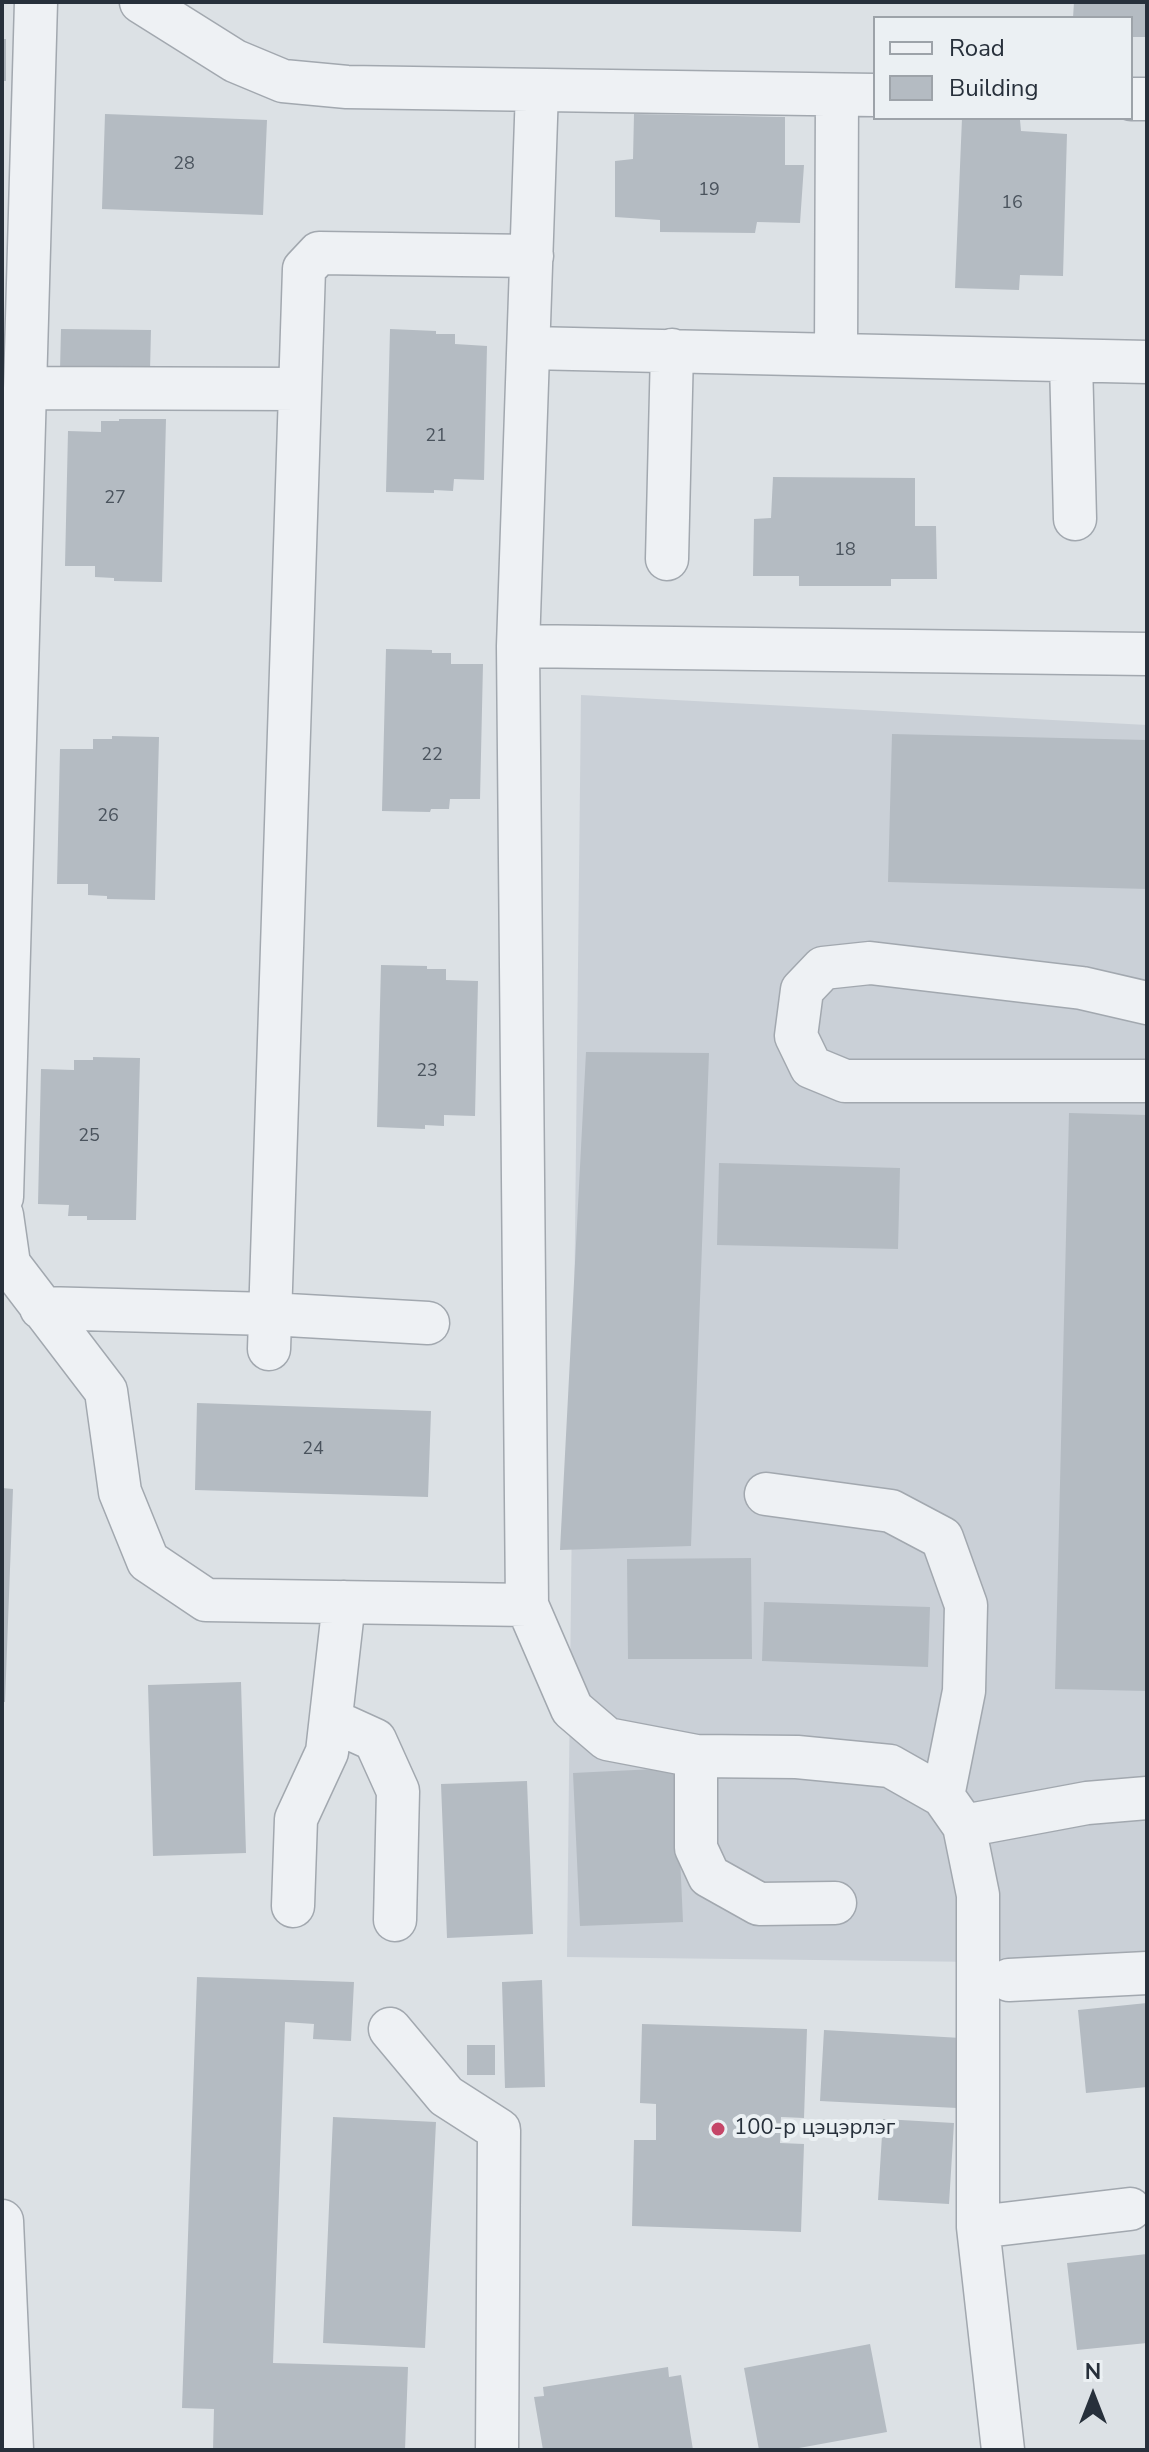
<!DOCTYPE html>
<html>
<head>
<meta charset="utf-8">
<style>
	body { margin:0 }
	#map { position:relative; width:1149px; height:2452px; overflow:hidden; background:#dce1e5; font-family:"Nunito Sans",sans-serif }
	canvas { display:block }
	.frame { position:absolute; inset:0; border:4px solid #27303b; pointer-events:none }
	.legend { position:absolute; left:873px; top:16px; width:260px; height:104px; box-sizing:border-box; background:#ebf0f3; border:2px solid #9da3a9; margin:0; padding:10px 14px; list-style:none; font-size:24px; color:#27303b }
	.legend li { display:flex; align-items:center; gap:16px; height:40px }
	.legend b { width:40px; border:2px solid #9da3a9 }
	.north { position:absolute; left:1053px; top:2356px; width:80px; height:80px; -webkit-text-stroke:6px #ebf0f3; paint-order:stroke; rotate:0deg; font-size:22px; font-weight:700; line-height:32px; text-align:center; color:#27303b }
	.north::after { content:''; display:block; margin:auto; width:28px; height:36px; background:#27303b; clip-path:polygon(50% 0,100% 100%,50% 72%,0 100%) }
</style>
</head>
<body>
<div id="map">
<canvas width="1149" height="2452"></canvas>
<div class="frame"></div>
<ul class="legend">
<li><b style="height:10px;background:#eef1f4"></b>Road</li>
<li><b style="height:22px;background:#b4bbc2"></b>Building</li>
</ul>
<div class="north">N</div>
</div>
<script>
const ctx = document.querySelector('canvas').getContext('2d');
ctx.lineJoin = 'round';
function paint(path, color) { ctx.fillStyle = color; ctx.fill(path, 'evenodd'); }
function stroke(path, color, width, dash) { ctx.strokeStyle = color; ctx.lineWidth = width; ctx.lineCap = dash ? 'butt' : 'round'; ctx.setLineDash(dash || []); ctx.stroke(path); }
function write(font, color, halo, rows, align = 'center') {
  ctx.font = font + ' "Nunito Sans",sans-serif'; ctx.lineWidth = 8; ctx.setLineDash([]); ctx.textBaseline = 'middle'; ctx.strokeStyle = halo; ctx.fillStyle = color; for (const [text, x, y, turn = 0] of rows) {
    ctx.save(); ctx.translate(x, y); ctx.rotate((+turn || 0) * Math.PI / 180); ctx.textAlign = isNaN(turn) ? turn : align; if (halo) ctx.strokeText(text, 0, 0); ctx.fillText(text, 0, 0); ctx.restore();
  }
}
paint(new Path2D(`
	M 581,695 L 1147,725 L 1147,1964 L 567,1957 Z`), '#cad0d7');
paint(new Path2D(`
	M 1074,2 L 1147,2 L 1147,37 L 1131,37 L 1131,18 L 1073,18 Z
	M 2,39 L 6,39 L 6,81 L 2,81 Z
	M 105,114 L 267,120 L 263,215 L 102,209 Z
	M 634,114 L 785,117 L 785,165 L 804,165 L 800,223 L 757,222 L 755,233 L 660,232 L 660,220 L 615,217 L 615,161 L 633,159 Z
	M 962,118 L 1020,120 L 1021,131 L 1067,134 L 1063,276 L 1020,275 L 1019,290 L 955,288 Z
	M 61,329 L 151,330 L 150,371 L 60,370 Z
	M 390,329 L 436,331 L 436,334 L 455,334 L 455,344 L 487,346 L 484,480 L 454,479 L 453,491 L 434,490 L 434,493 L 386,492 Z
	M 119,419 L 166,419 L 162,582 L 114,581 L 114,578 L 95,577 L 95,566 L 65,566 L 68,431 L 101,432 L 101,421 L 119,421 Z
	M 773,477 L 915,478 L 915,526 L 936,526 L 937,579 L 891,579 L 891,586 L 799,586 L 799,576 L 753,576 L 754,519 L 771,518 Z
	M 386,649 L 432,650 L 432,653 L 451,653 L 451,664 L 483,664 L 480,799 L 450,799 L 449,809 L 431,809 L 430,812 L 382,811 Z
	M 892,734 L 1147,740 L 1147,889 L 888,882 Z
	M 112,736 L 159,737 L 155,900 L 107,899 L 107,896 L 88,895 L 88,884 L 57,884 L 60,749 L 93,749 L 93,739 L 112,739 Z
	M 381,965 L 427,966 L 427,969 L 446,969 L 446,980 L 478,981 L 475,1116 L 444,1115 L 444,1126 L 425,1125 L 425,1129 L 377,1127 Z
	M 586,1052 L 709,1053 L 691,1546 L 560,1550 Z
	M 93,1057 L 140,1058 L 136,1220 L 87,1220 L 87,1216 L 68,1216 L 69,1205 L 38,1204 L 41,1069 L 74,1070 L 74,1060 L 93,1060 Z
	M 1069,1113 L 1147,1115 L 1147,1691 L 1055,1689 Z
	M 719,1163 L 900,1168 L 898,1249 L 717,1245 Z
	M 197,1403 L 431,1411 L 428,1497 L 195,1490 Z
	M 2,1488 L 13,1489 L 5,1702 L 2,1702 Z
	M 751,1558 L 752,1659 L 628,1659 L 627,1559 Z
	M 764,1602 L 930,1607 L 928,1667 L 762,1661 Z
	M 241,1682 L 246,1853 L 153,1856 L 148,1685 Z
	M 676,1768 L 683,1922 L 580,1926 L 573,1773 Z
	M 527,1781 L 533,1934 L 447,1938 L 441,1784 Z
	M 197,1977 L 354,1982 L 351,2041 L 313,2039 L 314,2024 L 285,2022 L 273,2363 L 408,2367 L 405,2450 L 213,2450 L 214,2409 L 182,2408 Z
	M 542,1980 L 545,2087 L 505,2088 L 502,1982 Z
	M 1147,2003 L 1147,2087 L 1086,2093 L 1078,2010 Z
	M 642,2024 L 807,2029 L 804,2118 L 781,2117 L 780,2143 L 804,2144 L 801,2232 L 632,2226 L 634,2140 L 656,2140 L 656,2104 L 640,2103 Z
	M 824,2030 L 961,2038 L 957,2108 L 820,2101 Z
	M 467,2045 L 495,2045 L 495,2075 L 467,2075 Z
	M 333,2117 L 436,2122 L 425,2348 L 323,2343 Z
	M 883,2119 L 954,2123 L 949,2204 L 878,2200 Z
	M 1147,2254 L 1147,2343 L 1077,2350 L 1067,2263 Z
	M 870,2344 L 887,2432 L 788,2450 L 759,2450 L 744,2368 Z
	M 668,2367 L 669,2377 L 681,2375 L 693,2450 L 543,2450 L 534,2397 L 544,2396 L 543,2387 Z`), '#b4bbc2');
const minor = new Path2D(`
	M 141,2 L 235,61 L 283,81 L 347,87 L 875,95
	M 537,90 L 518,646 L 527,1605 L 572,1709 L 607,1739 L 696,1756 L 797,1757 L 890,1766 L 943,1796 L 964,1826 L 978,1895 L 978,2227 L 1003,2450
	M 1131,99 L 1147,99
	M 529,348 L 1147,362
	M 836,354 L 837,95
	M 1071,361 L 1075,519
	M 25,388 L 300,389
	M 667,559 L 672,350
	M 518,646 L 1147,654
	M 1147,1003 L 1082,988 L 870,963 L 823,968 L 802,990 L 796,1036 L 811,1067 L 845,1081 L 1147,1081
	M 2,1197 L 36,2
	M 2,1215 L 9,1264 L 106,1391 L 120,1492 L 148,1561 L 206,1600 L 527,1605
	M 41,1308 L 270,1314 L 428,1323
	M 269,1349 L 304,269 L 319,253 L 532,256
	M 766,1494 L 891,1511 L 942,1538 L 966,1605 L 964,1691 L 943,1796
	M 331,1720 L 375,1740 L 398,1791 L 395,1920
	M 696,1756 L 696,1848 L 709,1876 L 759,1904 L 835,1903
	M 964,1826 L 1087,1803 L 1147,1798
	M 293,1906 L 296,1819 L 327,1752 L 344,1602
	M 1009,1980 L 1147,1973
	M 390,2029 L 446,2096 L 499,2130 L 497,2450
	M 2,2221 L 12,2450
	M 978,2227 L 1130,2209`);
stroke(minor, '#a2a8af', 45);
stroke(minor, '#eef1f4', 42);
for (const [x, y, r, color] of [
	[718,2129,8,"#c54668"]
]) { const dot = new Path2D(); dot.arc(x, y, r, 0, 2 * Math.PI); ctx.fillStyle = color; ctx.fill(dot); stroke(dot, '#ebf0f3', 3); }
write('18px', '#4a535d', null, [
	["28",184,165],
	["19",709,191],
	["16",1012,204],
	["21",436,437],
	["27",115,499],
	["18",845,551],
	["22",432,756],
	["26",108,817],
	["23",427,1072],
	["25",89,1137],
	["24",313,1450]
]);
write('22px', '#27303b', '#ebf0f3', [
	["100-р цэцэрлэг",734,2129]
], 'left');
</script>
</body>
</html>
